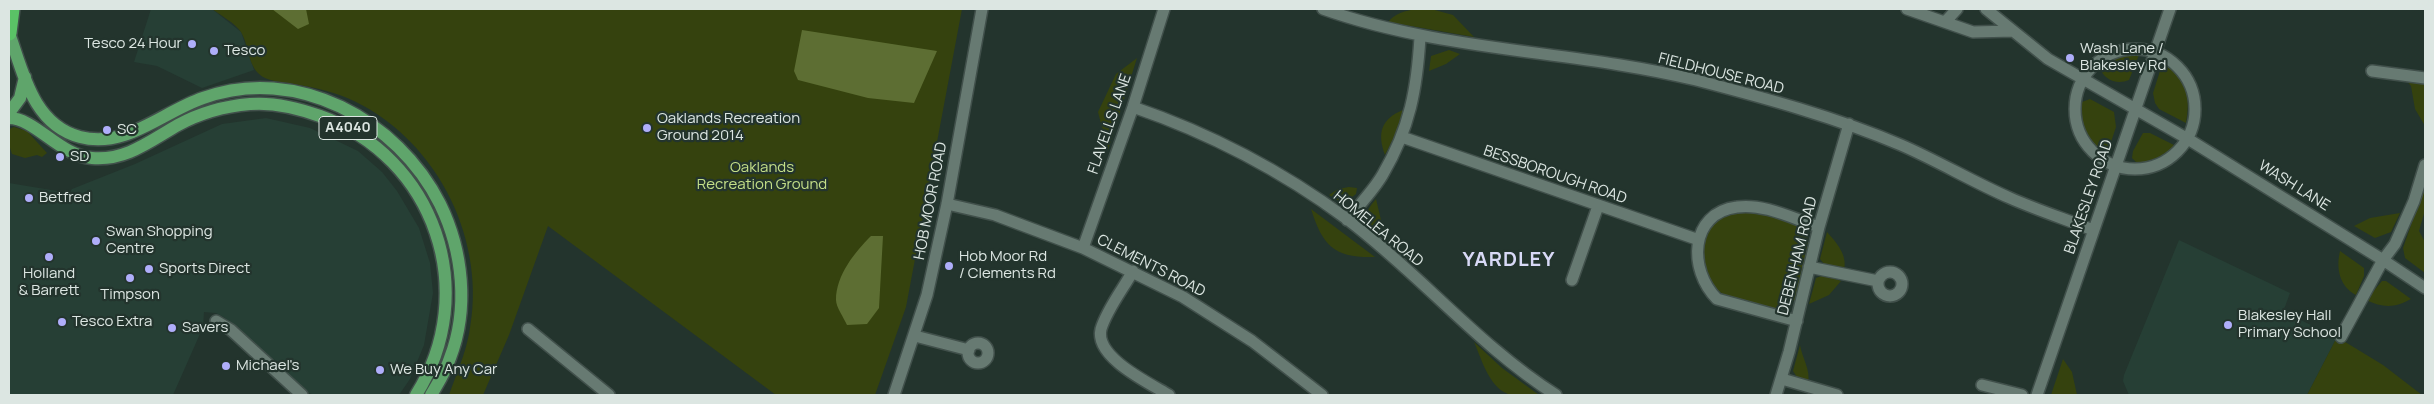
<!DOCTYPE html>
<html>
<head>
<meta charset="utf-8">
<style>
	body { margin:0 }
	#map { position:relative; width:2434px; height:404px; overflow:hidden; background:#23342d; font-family:Manrope,sans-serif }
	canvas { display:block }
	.frame { position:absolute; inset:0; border:10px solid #dce6e2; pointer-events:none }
</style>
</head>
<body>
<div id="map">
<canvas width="2434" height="404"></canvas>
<div class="frame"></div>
</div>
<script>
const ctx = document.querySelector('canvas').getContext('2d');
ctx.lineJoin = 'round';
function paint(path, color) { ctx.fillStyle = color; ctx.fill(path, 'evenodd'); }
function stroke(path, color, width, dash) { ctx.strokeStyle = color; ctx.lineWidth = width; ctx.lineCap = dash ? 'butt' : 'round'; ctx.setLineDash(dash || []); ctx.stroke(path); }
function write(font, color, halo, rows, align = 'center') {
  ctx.font = font + ' Manrope,sans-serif'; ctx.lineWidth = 4.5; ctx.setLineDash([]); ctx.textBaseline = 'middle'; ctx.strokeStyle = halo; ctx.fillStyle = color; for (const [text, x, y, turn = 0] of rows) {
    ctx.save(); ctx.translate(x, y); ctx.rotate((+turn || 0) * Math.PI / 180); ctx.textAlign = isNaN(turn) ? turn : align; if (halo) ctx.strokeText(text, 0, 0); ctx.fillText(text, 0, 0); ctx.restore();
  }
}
paint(new Path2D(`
	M 151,9 L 212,9 L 241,32 L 254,70 L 202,88 L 157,66 L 134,62 Z
	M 266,118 L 310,128 L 358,151 L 382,172 L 397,191 L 419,228 L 430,263 L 433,293 L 424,345 L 410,379 L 399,395 L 315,395 L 302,391 L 225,318 L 216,313 L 204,312 L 203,327 L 173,395 L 9,395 L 9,183 L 69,193 L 72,189 L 135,164 L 222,124 Z
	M 2179,240 L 2290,293 L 2283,312 L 2337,337 L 2307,395 L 2129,395 L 2123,381 L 2124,375 Z`), '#263f35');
paint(new Path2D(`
	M 212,9 L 962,9 L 906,307 L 875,395 L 776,395 L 548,226 L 509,335 L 483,395 L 449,395 C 456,375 465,355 469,334 C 488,243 439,143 356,102 C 336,92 316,88 294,84 C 286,82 273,82 265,78 C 247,69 250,47 241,32 C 235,23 220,15 212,9 Z
	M 1431,9 L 1453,15 L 1474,37 L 1388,22 C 1399,9 1416,9 1431,9 Z
	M 1449,50 L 1460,54 L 1446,64 L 1429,71 L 1431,56 Z
	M 2123,55 L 2139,55 L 2129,80 C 2117,85 2103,80 2100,67 L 2106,61 Z
	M 1137,58 L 1108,150 L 1098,112 L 1116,74 Z
	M 2166,65 C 2189,77 2190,100 2186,123 L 2159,109 L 2155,103 L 2153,93 L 2160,71 Z
	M 2406,80 L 2425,84 L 2425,126 L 2415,109 L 2411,86 Z
	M 2090,99 L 2114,112 L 2116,127 L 2108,151 L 2100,151 C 2089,137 2074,120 2082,102 Z
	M 1403,110 L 1396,133 L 1385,155 C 1377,133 1381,119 1403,110 Z
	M 14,127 L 27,131 L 47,153 L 42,157 L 37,155 L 25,158 L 12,154 L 9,145 L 9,129 Z
	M 2143,133 L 2150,133 L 2176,146 L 2159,157 L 2138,164 L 2132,158 L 2133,151 Z
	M 2425,185 L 2425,210 L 2419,231 L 2425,242 L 2425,273 L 2405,258 L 2403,248 Z
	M 1349,187 L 1357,188 L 1356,194 L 1347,201 L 1339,201 L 1329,195 L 1338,189 Z
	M 1376,199 L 1381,220 L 1380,234 C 1364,220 1362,215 1376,199 Z
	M 1311,209 L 1375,257 C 1335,258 1323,247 1311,209 Z
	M 1744,210 L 1758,211 L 1806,229 L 1808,241 L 1797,298 L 1778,311 C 1763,307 1734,303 1723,294 C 1714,288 1705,278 1702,267 C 1697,249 1708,222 1725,215 C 1731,212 1738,212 1744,210 Z
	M 2400,213 L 2391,232 L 2375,238 L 2354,226 L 2370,218 Z
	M 1827,232 C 1836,242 1848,255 1844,270 L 1825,265 L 1820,259 Z
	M 2340,251 L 2364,268 L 2364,276 L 2356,295 C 2339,286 2336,268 2340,251 Z
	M 1824,275 L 1841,281 L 1829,295 L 1809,304 L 1816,278 Z
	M 2382,281 L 2386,281 L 2411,299 C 2395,308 2383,308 2366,300 Z
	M 2337,337 L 2383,365 L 2422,395 L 2307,395 Z
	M 1474,342 L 1502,368 L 1539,395 C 1531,395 1520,397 1512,395 C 1490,391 1482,360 1474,342 Z
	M 1800,345 C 1802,358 1811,370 1808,383 L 1799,380 L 1793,371 Z
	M 2063,359 L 2072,372 L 2077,395 L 2051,395 Z`), '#35420e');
paint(new Path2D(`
	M 272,9 L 306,9 L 309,24 L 298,29 Z
	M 802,30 L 937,51 L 914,103 L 868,98 L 798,80 L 794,71 Z
	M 871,236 L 883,236 L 879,308 L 867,324 L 847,325 C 844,318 836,307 836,300 C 836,275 855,252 871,236 Z`), '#5d6e33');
const minor = new Path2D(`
	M 1323,9 C 1444,52 1573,50 1696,80 C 1765,98 1835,117 1901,145 C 1938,161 1973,182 2010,198 C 2037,210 2065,219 2093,230
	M 1907,9 L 1973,32 L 2013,31
	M 1986,9 L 2048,59 L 2188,139 L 2383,260 L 2425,288
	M 1946,21 L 1957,9
	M2075 109a60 60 0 1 1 120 0a60 60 0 1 1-120 0Z
	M 2372,71 L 2425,78
	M 1133,107 C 1209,133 1282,171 1347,219 C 1420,274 1479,346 1556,395
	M 1402,137 L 1699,240
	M 947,204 L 995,215 L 1083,248 L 1183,297 L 1252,341 L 1322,395
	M 1347,220 C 1359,205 1374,190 1383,174 C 1410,128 1417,88 1420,37
	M 1083,248 L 1133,107 L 1164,9
	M 1809,267 L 1878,281
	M 1133,271 C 1123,289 1107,309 1101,329 C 1094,357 1149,383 1169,395
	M1878 284a12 12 0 1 1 24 0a12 12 0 1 1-24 0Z
	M 1572,280 L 1598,206
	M 216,321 L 231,330 L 302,395
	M 1797,321 L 1717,299 C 1688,270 1689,213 1737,207 C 1764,203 1794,219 1819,227
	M 528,329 L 609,395
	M 915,336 L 969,350
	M 2341,337 L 2383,260 L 2395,244 L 2414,201 L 2425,165
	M968 353a10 10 0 1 1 20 0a10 10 0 1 1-20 0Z
	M 1782,379 L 1837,395
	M 1982,385 L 2022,395
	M 894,395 L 927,295 L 947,204 L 982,9
	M 1776,395 L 1789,352 L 1819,227 L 1849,124
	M 2037,395 L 2170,9`);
const major = new Path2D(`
	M 9,33 C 23,72 33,125 80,137 C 126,149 162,112 203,98 C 296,64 398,120 440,204 C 463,251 469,309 450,358 C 446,371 438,383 431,395
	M 9,113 L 20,98 L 25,77
	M 9,118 C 35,118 60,156 92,158 C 126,161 150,141 178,125 C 200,113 226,106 250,104 C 274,102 298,108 320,116 C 435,157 481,292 416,395`);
const highway = new Path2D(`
	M 9,33 L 12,9`);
stroke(minor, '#41504b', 14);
stroke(major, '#41504b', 15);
stroke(highway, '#41504b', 18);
stroke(minor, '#677a72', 11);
stroke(major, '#5fa56b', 12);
stroke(highway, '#5ac266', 15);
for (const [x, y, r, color] of [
	[192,44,5,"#afaefa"],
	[214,51,5,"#afaefa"],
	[2070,58,5,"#afaefa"],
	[647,128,5,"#afaefa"],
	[107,130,5,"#afaefa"],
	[60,157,5,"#afaefa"],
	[29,198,5,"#afaefa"],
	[96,241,5,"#afaefa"],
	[49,257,5,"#afaefa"],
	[949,266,5,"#afaefa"],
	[149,269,5,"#afaefa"],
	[130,278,5,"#afaefa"],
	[62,322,5,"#afaefa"],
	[2228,325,5,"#afaefa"],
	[172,328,5,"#afaefa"],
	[226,366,5,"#afaefa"],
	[380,370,5,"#afaefa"]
]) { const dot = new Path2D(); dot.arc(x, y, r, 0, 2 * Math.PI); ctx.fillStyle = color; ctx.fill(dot); stroke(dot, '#23342d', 2); }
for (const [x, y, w] of [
	[348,128,58]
]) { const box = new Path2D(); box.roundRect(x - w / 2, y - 11.5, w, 23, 4); ctx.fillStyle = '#23342d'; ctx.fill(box); stroke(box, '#dce6e2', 1); }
write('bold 14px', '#dce6e2', null, [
	["A4040",348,128]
]);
write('15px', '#dce6e2', '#23342d', [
	["Tesco 24 Hour",182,44,"right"],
	["Wash Lane /",2080,49],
	["Blakesley Rd",2080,66],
	["Tesco",224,51],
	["Oaklands Recreation",657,119],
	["Ground 2014",657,136],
	["SC",117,130],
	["SD",70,157],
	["Betfred",39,198],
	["Swan Shopping",106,232],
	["Centre",106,249],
	["Hob Moor Rd",959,257],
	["/ Clements Rd",959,274],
	["Sports Direct",159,269],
	["Holland",49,274,"center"],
	["& Barrett",49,291,"center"],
	["Timpson",130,295,"center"],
	["Blakesley Hall",2238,316],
	["Primary School",2238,333],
	["Tesco Extra",72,322],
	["Savers",182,328],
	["Michael's",236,366],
	["We Buy Any Car",390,370]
], 'left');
write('15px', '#dce6e2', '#23342d', [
	["FIELDHOUSE ROAD",1721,74,14],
	["FLAVELLS LANE",1110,124,-71],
	["BESSBOROUGH ROAD",1555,175,19],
	["WASH LANE",2294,186,32],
	["BLAKESLEY ROAD",2089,197,-71],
	["HOB MOOR ROAD",931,201,-79],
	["HOMELEA ROAD",1378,229,39],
	["DEBENHAM ROAD",1798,256,-76],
	["CLEMENTS ROAD",1151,266,27]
]);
write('15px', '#c4df88', '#23342d', [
	["Oaklands",762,168],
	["Recreation Ground",762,185]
]);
ctx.letterSpacing = '1px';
write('bold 20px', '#d8d9f6', '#23342d', [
	["YARDLEY",1509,260]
]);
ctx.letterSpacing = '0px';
</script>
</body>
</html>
